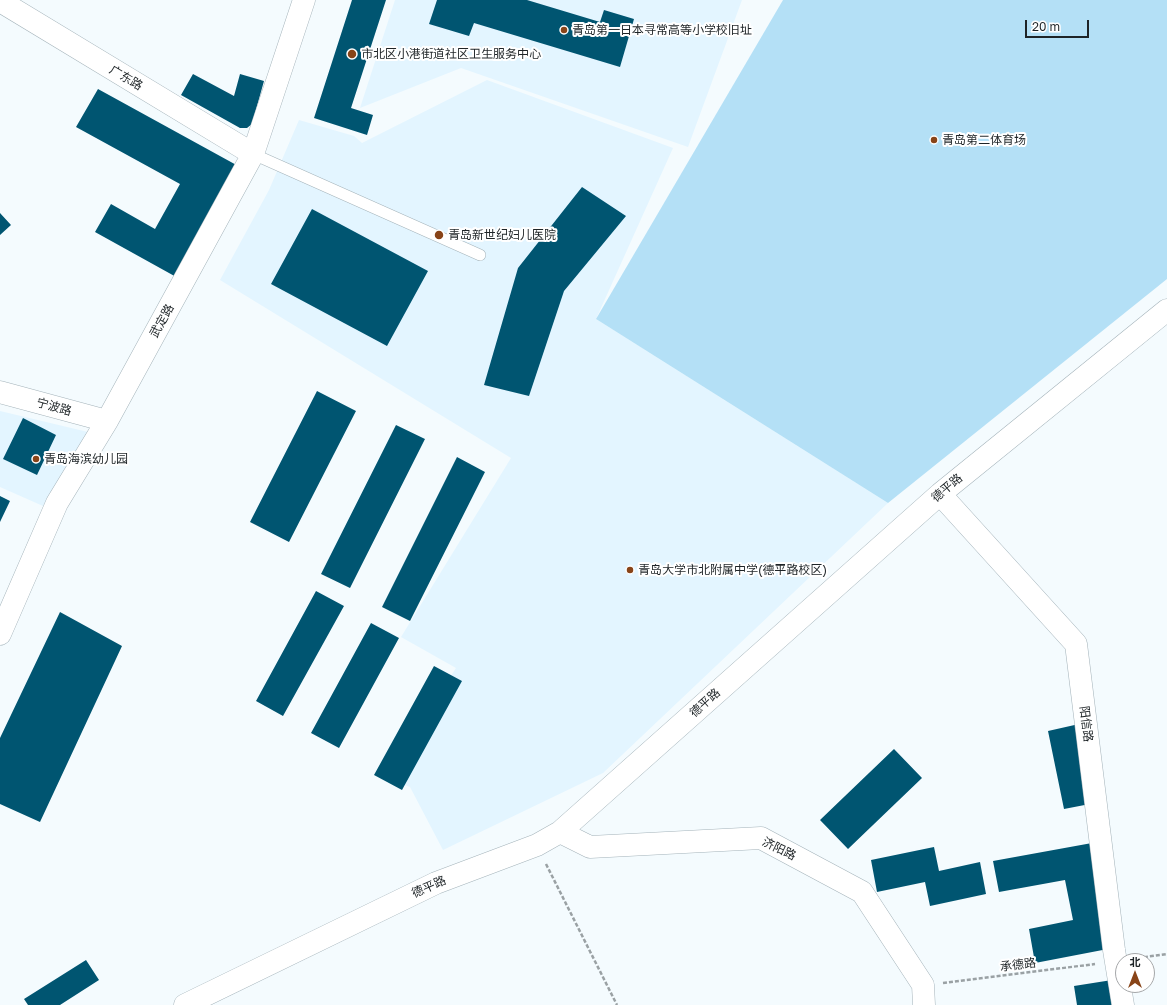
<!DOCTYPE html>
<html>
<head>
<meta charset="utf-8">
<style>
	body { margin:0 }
	#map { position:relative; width:1167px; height:1005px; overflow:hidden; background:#f4fbfe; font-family:"Golos Text","Noto Sans SC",sans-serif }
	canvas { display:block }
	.north { position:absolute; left:1115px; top:953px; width:40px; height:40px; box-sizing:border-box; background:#fff; border:1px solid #a5a7a9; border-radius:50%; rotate:0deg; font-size:11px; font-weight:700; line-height:16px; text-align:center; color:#1e2427 }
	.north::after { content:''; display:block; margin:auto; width:14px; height:18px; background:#884418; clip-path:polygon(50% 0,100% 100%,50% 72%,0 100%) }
	.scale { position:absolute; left:1025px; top:20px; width:64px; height:18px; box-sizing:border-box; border:2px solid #1e2427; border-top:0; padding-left:5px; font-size:12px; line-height:14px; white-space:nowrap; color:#1e2427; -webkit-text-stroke:3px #fff; paint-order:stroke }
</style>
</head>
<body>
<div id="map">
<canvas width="1167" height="1005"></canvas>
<div class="north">北</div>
<div class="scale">20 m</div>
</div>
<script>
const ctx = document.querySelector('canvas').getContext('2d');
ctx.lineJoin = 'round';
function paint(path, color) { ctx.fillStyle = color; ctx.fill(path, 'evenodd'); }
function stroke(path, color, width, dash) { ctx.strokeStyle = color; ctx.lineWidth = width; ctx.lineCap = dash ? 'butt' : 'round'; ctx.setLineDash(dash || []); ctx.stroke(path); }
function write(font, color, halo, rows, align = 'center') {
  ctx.font = font + ' "Golos Text","Noto Sans SC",sans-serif'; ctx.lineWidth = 4; ctx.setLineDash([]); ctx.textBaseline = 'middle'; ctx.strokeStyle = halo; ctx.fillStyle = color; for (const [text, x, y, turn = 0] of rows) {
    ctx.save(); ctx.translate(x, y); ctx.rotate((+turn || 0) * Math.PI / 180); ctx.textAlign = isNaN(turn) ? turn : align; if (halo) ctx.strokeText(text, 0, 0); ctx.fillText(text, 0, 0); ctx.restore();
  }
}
paint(new Path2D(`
	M 395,0 L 742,0 L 688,147 L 461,68 L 360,108 Z
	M 487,80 L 673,148 L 596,319 L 888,503 L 603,773 L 443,850 L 410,787 L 385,777 L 456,668 L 401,637 L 511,458 L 220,280 L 269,190 L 299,120 L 354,136 L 362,143 Z
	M 0,411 L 88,432 L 43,506 L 0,487 Z`), '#e3f5ff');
paint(new Path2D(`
	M 783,0 L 1167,0 L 1167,279 L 888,503 L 596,319 Z`), '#b4e0f6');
paint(new Path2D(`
	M 352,0 L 386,0 L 351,108 L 373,115 L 367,135 L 314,118 Z
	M 437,0 L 527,0 L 600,22 L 604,10 L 634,19 L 620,67 L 474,23 L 469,36 L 429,24 Z
	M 193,74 L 234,96 L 240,74 L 264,81 L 252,124 L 247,128 L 240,128 L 181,95 Z
	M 98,89 L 240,167 L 178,278 L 95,232 L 111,204 L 155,229 L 180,184 L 76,127 Z
	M 582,187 L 626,216 L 564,291 L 529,396 L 484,385 L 518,268 Z
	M 312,209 L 428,271 L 387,346 L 271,284 Z
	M 0,213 L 11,225 L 0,235 Z
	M 317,391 L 356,411 L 289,542 L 250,522 Z
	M 23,418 L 56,435 L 37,475 L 3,459 Z
	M 396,425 L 425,439 L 350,588 L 321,574 Z
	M 457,457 L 485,472 L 410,621 L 382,607 Z
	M 0,496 L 10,501 L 0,522 Z
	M 316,591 L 344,606 L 283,716 L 256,701 Z
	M 60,612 L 122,646 L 40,822 L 0,804 L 0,738 Z
	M 371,623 L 399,638 L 339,748 L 311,733 Z
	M 434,666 L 462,681 L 402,790 L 374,775 Z
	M 1079,724 L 1095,803 L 1064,809 L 1048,731 Z
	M 894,749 L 922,778 L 848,849 L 820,820 Z
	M 1092,843 L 1113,948 L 1035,963 L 1029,929 L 1073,920 L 1065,880 L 999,892 L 993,861 Z
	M 934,847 L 939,871 L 980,862 L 986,894 L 930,906 L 925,882 L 877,892 L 871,860 Z
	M 86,960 L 99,980 L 60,1005 L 28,1005 L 24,999 Z
	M 1112,980 L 1116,1005 L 1077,1005 L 1074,986 Z`), '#005571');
const lane = new Path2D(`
	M 253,154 L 480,255`);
const street = new Path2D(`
	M 0,1 L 253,154
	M 0,392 L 107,421
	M 940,494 L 1076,644 L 1114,950 L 1123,1005
	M 0,634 L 57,503 L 107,421 L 253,154 L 304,0
	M 560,832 L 590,847 L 761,838 L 862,892 L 923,985 L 924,1005
	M 185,1005 L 436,883 L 537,845 L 560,832 L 940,494 L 1167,310`);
stroke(lane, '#a4b3ba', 12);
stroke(street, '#a4b3ba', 23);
stroke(new Path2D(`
	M 546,864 L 617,1005
	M 1138,958 L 1167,954
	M 943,983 L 1095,964`), '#9aa1a4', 2.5, [4, 2]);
stroke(lane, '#fff', 11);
stroke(street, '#fff', 22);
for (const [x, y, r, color] of [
	[564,30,4,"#884418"],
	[352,54,5,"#884418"],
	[934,140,4,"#884418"],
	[439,235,5,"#884418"],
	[36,459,4,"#884418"],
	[630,570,4,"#884418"]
]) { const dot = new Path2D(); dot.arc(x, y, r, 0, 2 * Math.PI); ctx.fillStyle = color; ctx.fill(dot); stroke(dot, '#fff', 1.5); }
write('12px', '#1e2427', '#fff', [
	["青岛第一日本寻常高等小学校旧址",572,30],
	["市北区小港街道社区卫生服务中心",361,54],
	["青岛第二体育场",942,140],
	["青岛新世纪妇儿医院",448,235],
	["青岛海滨幼儿园",44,459],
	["青岛大学市北附属中学(德平路校区)",638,570]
], 'left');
write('12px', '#1e2427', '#fff', [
	["广东路",126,78,31],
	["武定路",162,321,-61],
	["宁波路",54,407,15],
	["德平路",947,488,-40],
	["德平路",705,703,-42],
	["阳信路",1086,724,83],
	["济阳路",779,849,26],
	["德平路",429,887,-24],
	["承德路",1018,965,-7]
]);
</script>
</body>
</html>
